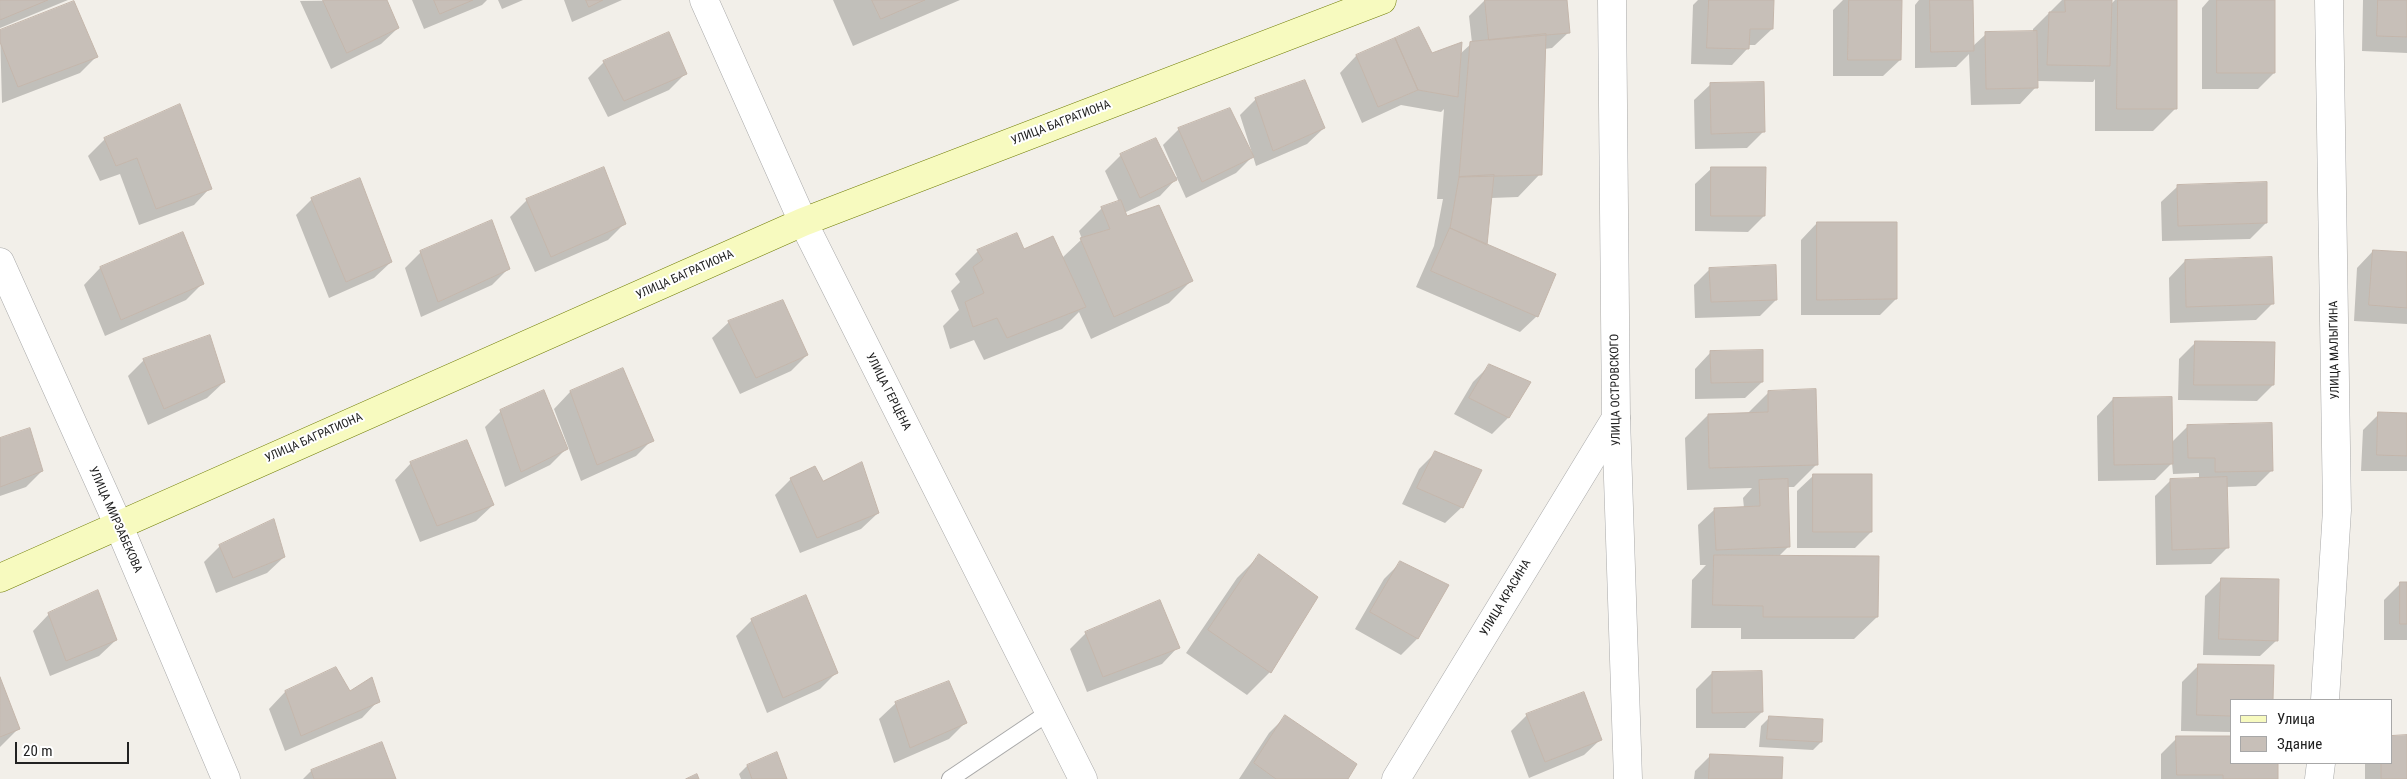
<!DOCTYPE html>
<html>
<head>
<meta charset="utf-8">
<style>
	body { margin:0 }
	#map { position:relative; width:2407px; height:779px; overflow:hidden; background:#f2efe9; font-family:"Roboto Condensed",sans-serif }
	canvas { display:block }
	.legend { position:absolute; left:2230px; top:699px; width:162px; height:65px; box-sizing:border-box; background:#fff; border:1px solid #a7a7a7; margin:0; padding:6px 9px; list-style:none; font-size:15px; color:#222 }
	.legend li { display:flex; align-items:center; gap:10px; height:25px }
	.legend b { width:25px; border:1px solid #a7a7a7 }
	.scale { position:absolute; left:15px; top:742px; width:114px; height:22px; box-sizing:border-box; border:2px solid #222; border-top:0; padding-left:6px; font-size:15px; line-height:18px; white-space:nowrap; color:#222; -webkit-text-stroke:4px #fff; paint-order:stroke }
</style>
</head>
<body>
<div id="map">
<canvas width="2407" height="779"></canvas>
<ul class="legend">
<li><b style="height:6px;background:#f7fabf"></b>Улица</li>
<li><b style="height:14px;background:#c7bfb8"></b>Здание</li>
</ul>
<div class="scale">20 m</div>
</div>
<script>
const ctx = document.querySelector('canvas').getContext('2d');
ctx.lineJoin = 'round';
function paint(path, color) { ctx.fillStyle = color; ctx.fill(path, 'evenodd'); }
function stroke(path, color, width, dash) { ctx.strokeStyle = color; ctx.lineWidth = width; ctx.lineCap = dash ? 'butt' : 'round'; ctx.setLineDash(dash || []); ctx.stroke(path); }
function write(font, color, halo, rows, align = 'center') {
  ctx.font = font + ' "Roboto Condensed",sans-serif'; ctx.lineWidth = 4; ctx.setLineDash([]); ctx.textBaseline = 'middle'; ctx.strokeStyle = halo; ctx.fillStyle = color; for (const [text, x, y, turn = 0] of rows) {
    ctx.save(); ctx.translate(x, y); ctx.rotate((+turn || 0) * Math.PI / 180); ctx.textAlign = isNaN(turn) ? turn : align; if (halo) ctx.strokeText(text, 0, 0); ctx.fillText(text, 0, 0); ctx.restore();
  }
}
paint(new Path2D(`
	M 0,0 L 68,0 L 0,28 Z
	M 385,0 L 398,28 L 381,44 L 331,69 L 300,1 Z
	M 412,0 L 487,0 L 482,5 L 424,29 Z
	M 498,0 L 523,0 L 502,9 Z
	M 564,0 L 622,0 L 572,22 Z
	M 833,0 L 960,0 L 853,46 Z
	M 1485,0 L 1566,0 L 1569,32 L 1552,48 L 1544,49 L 1540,174 L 1518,197 L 1491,198 L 1486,246 L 1537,316 L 1520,332 L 1416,287 L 1434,246 L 1443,199 L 1437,199 L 1444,109 L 1441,112 L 1401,105 L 1362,123 L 1340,73 L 1356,56 L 1418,29 L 1432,54 L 1460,54 L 1472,43 L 1469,16 Z
	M 1698,0 L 1773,0 L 1772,29 L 1755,45 L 1748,45 L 1748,48 L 1732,65 L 1691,64 L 1693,5 Z
	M 1843,0 L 1901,0 L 1900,60 L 1883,76 L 1833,76 L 1833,10 Z
	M 1919,0 L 1972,0 L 1972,47 L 1986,34 L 2033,32 L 2033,29 L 2062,0 L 2110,0 L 2110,5 L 2115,0 L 2176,0 L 2175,109 L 2153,131 L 2095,131 L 2095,79 L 2093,82 L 2036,81 L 2036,87 L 2020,104 L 1971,105 L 1969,54 L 1956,67 L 1915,68 L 1915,5 Z
	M 2209,0 L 2274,0 L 2274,73 L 2258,89 L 2202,89 L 2202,8 Z
	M 2363,0 L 2407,0 L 2407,53 L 2362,51 Z
	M 0,31 L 96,57 L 80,73 L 2,103 Z
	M 604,62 L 685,74 L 669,90 L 608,117 L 588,78 Z
	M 1711,84 L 1763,132 L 1747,148 L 1695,149 L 1694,100 Z
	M 1256,99 L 1324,128 L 1307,144 L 1256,166 L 1253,156 L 1236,173 L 1186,198 L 1177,178 L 1160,196 L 1124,213 L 1126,217 L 1192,280 L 1169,303 L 1091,339 L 1079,312 L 1062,329 L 984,360 L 974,340 L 950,349 L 943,326 L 959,310 L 951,291 L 960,282 L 955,274 L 978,251 L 1024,251 L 1062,258 L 1082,239 L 1079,231 L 1102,208 L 1119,202 L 1105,171 L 1121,155 L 1175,178 L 1177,177 L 1163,145 L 1179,129 L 1252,153 L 1240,115 Z
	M 105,139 L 210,188 L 194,205 L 139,225 L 120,174 L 100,181 L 88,156 Z
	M 603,168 L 624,224 L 608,240 L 535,272 L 510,217 L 527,200 Z
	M 1712,168 L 1764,216 L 1748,232 L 1695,231 L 1695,184 Z
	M 2178,186 L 2266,223 L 2250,239 L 2162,241 L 2161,202 Z
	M 312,199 L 391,262 L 374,278 L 329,298 L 296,215 Z
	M 1817,223 L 1896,299 L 1880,315 L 1801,315 L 1801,240 Z
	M 182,233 L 202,284 L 186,300 L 105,336 L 84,285 L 100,268 Z
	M 2373,251 L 2407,254 L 2407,324 L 2354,321 L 2357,268 Z
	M 421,252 L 509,268 L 492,285 L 421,317 L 405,268 Z
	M 2185,261 L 2272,304 L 2256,320 L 2170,323 L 2169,278 Z
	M 1710,269 L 1776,300 L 1760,316 L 1695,318 L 1694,285 Z
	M 729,322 L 807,355 L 791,371 L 740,394 L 712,338 Z
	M 2195,343 L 2273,385 L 2257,401 L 2178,400 L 2179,359 Z
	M 1711,352 L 1762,382 L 1745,398 L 1695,399 L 1695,369 Z
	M 144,360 L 224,382 L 207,398 L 148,425 L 128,376 Z
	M 1489,366 L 1529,382 L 1508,418 L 1492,434 L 1454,414 L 1473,382 Z
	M 622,370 L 652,440 L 636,456 L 581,481 L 554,409 L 570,392 Z
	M 1769,392 L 1817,464 L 1794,487 L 1787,487 L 1789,546 L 1778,557 L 1877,617 L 1854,639 L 1741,639 L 1741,628 L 1691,628 L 1692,580 L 1706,565 L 1700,565 L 1698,525 L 1715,509 L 1744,508 L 1743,498 L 1752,488 L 1687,490 L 1685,438 L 1708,415 L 1747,414 Z
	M 2113,399 L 2171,443 L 2188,426 L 2272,470 L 2256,486 L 2226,487 L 2228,547 L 2211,564 L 2156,565 L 2155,496 L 2171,480 L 2199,479 L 2199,473 L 2173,474 L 2172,463 L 2155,480 L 2098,481 L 2097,416 Z
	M 501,411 L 566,449 L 550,465 L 505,487 L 485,427 Z
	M 2379,414 L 2407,415 L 2407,471 L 2361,471 L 2363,430 Z
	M 0,439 L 42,471 L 26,487 L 0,496 Z
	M 1435,453 L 1462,507 L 1445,523 L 1402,504 L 1419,469 Z
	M 411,463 L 493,505 L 476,521 L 420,542 L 395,480 Z
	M 1814,475 L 1871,532 L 1855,548 L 1797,548 L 1797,491 Z
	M 791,479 L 823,483 L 878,513 L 861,529 L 800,553 L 775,495 Z
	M 220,546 L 284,557 L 267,573 L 216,593 L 204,562 Z
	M 1260,555 L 1316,597 L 1270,672 L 1247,695 L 1186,653 L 1237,578 Z
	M 1400,563 L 1447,586 L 1417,639 L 1401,655 L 1355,629 L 1384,579 Z
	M 2221,580 L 2277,640 L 2260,656 L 2203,655 L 2205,596 Z
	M 2407,583 L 2407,640 L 2384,640 L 2384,600 L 2400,584 Z
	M 49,614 L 116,640 L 99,656 L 50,676 L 33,631 Z
	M 752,620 L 836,673 L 820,689 L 767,713 L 736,636 Z
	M 1086,633 L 1178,647 L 1162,664 L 1087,692 L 1070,649 Z
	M 2199,665 L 2272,666 L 2271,700 L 2231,700 L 2231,732 L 2181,731 L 2182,682 Z
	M 336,669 L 349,692 L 378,701 L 362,718 L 285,751 L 269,709 L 285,692 Z
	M 1712,673 L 1762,712 L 1745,728 L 1696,728 L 1696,689 Z
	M 0,681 L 18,729 L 0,747 Z
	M 896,703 L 965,723 L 949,739 L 894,763 L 879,719 Z
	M 1527,715 L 1601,739 L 1584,755 L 1529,778 L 1511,731 Z
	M 1285,717 L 1346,779 L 1239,779 L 1269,733 Z
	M 1769,718 L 1821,742 L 1813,750 L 1759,747 L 1761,726 Z
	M 2407,736 L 2407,779 L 2365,779 L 2365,763 L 2391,763 L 2391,737 Z
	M 2177,738 L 2231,763 L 2277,763 L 2277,779 L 2161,779 L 2161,754 Z
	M 381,744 L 394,779 L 303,779 L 311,771 Z
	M 1711,755 L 1780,779 L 1694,779 L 1695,771 Z
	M 747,766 L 786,779 L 741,779 L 739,774 Z`), '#0003');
const building = new Path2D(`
	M 0,0 L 48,0 L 0,20 Z
	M 323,0 L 387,0 L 399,28 L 347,53 Z
	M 434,0 L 473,0 L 440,14 Z
	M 586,0 L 603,0 L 589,7 Z
	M 872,0 L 925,0 L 881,19 Z
	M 1485,0 L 1567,0 L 1570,33 L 1489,40 Z
	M 1709,0 L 1774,0 L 1773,29 L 1750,29 L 1749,49 L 1707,48 Z
	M 1849,0 L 1902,0 L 1901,60 L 1848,60 Z
	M 1930,0 L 1973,0 L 1974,51 L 1931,52 Z
	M 2065,0 L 2112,0 L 2110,66 L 2047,65 L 2049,12 L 2065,12 Z
	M 2118,0 L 2177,0 L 2177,109 L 2117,109 Z
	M 2217,0 L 2275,0 L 2275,73 L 2217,73 Z
	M 2378,0 L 2407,0 L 2407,37 L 2377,36 Z
	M 74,1 L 98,57 L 18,87 L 0,42 L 0,30 Z
	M 1419,27 L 1432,53 L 1462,42 L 1458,97 L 1418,90 L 1395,38 Z
	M 2037,31 L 2038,88 L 1986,89 L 1985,32 Z
	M 669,32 L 687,74 L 624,101 L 603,61 Z
	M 1546,34 L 1542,175 L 1459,177 L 1470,42 Z
	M 1395,38 L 1418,90 L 1378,107 L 1356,55 Z
	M 1305,80 L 1325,128 L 1273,151 L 1255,98 Z
	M 1764,82 L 1765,132 L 1711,134 L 1710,83 Z
	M 180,104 L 212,189 L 156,209 L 137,158 L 116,166 L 104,138 Z
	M 1230,108 L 1254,157 L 1202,182 L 1178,128 Z
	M 1156,138 L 1177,180 L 1140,198 L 1120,154 Z
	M 604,167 L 626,224 L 551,257 L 526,199 Z
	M 1711,167 L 1766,167 L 1765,216 L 1711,216 Z
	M 1494,175 L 1487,245 L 1450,228 L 1459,177 Z
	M 360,178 L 392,262 L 346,282 L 311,198 Z
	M 2267,182 L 2267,223 L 2178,226 L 2177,185 Z
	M 1121,200 L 1127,216 L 1159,205 L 1193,281 L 1114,317 L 1080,238 L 1110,229 L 1101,207 Z
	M 492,220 L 510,269 L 438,302 L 420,251 Z
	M 1817,222 L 1897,222 L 1897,299 L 1817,300 Z
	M 1450,228 L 1556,274 L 1538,317 L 1431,271 Z
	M 183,232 L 204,284 L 121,320 L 100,267 Z
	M 1017,233 L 1024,249 L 1053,236 L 1086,307 L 1007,338 L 997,318 L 973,327 L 965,302 L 984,293 L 973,267 L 983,260 L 977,250 Z
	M 2373,250 L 2407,252 L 2407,308 L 2369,305 Z
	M 2272,257 L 2274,304 L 2186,307 L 2185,260 Z
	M 1776,265 L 1777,300 L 1711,302 L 1709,268 Z
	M 783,300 L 808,355 L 756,378 L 728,321 Z
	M 210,335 L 225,382 L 164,409 L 143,359 Z
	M 2195,341 L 2275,342 L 2274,385 L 2194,385 Z
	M 1763,350 L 1763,382 L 1711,383 L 1710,351 Z
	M 1489,364 L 1531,382 L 1509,418 L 1469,398 Z
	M 623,368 L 654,441 L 597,465 L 570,391 Z
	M 1816,389 L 1818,465 L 1709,468 L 1708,414 L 1768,412 L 1768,391 Z
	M 544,390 L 568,449 L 521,472 L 500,410 Z
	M 2172,397 L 2173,464 L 2114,465 L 2113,398 Z
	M 2378,412 L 2407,413 L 2407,456 L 2377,455 Z
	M 2272,423 L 2273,471 L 2215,472 L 2215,458 L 2188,458 L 2187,425 Z
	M 30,428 L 43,471 L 0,487 L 0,438 Z
	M 467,440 L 494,505 L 437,526 L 410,462 Z
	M 1435,451 L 1482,470 L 1463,508 L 1417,488 Z
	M 862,462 L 879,513 L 817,538 L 790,478 L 815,466 L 823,481 Z
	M 1813,474 L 1872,474 L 1872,532 L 1813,532 Z
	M 2227,477 L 2229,548 L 2172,550 L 2170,479 Z
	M 1788,479 L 1790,547 L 1716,550 L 1714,508 L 1760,506 L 1759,480 Z
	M 274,519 L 285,557 L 233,578 L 219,545 Z
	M 1259,554 L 1318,597 L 1271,673 L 1208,630 Z
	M 1714,555 L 1879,556 L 1878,617 L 1763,617 L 1763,606 L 1713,605 Z
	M 1400,561 L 1449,585 L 1418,639 L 1370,612 Z
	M 2221,578 L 2279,579 L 2278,641 L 2219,639 Z
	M 2400,582 L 2407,582 L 2407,624 L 2400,624 Z
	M 98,590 L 117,640 L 66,661 L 48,613 Z
	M 806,595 L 838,673 L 783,698 L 751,619 Z
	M 1160,600 L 1180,648 L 1103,677 L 1085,632 Z
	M 2198,664 L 2274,665 L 2273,700 L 2231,700 L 2231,716 L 2197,715 Z
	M 336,667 L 350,691 L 372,677 L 380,702 L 301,736 L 285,691 Z
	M 1762,671 L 1763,712 L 1712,713 L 1712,672 Z
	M 0,677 L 20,729 L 0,737 Z
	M 949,681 L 967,723 L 910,748 L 895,702 Z
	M 1584,692 L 1602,740 L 1545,762 L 1526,714 Z
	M 1285,715 L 1357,764 L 1348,779 L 1276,779 L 1254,763 Z
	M 1769,716 L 1823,719 L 1822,742 L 1767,739 Z
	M 2407,735 L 2407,779 L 2381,779 L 2381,763 L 2391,763 L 2391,736 Z
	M 2176,736 L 2231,736 L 2231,763 L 2278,763 L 2278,779 L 2223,779 L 2223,775 L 2177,775 Z
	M 382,742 L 396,779 L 314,779 L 311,770 Z
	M 777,752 L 787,779 L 752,779 L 747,765 Z
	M 1710,754 L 1783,757 L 1782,779 L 1709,779 Z
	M 697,774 L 699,779 L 686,779 Z`);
paint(building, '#c7bfb8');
stroke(building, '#c4b6ab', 1);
const service = new Path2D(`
	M 950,779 L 1048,713`);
const minor = new Path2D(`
	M 704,0 L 803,222 L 1083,779
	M 0,262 L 118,524 L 226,779
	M 1616,418 L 1628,779
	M 2325,700 L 2337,510 L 2329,0
	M 2319,779 L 2321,763`);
const tertiary = new Path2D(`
	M 1396,779 L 1616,418 L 1612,0`);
const secondary = new Path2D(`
	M 0,578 L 803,222 L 1382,0`);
stroke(service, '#a9a9a9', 18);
stroke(minor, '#a9a9a9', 29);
stroke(tertiary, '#a9a9a9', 29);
stroke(secondary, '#707d05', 29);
stroke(service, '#fff', 16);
stroke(minor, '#fff', 28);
stroke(tertiary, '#fff', 28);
stroke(secondary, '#f7fabf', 28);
write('12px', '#222', '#fff', [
	["УЛИЦА БАГРАТИОНА",1061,123,-21],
	["УЛИЦА БАГРАТИОНА",685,275,-24],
	["УЛИЦА МАЛЫГИНА",2335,350,-91],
	["УЛИЦА ОСТРОВСКОГО",1616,390,-91],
	["УЛИЦА ГЕРЦЕНА",888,392,63],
	["УЛИЦА БАГРАТИОНА",314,438,-24],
	["УЛИЦА МИРЗАБЕКОВА",115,520,66],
	["УЛИЦА КРАСИНА",1506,598,-59]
]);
</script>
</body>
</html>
